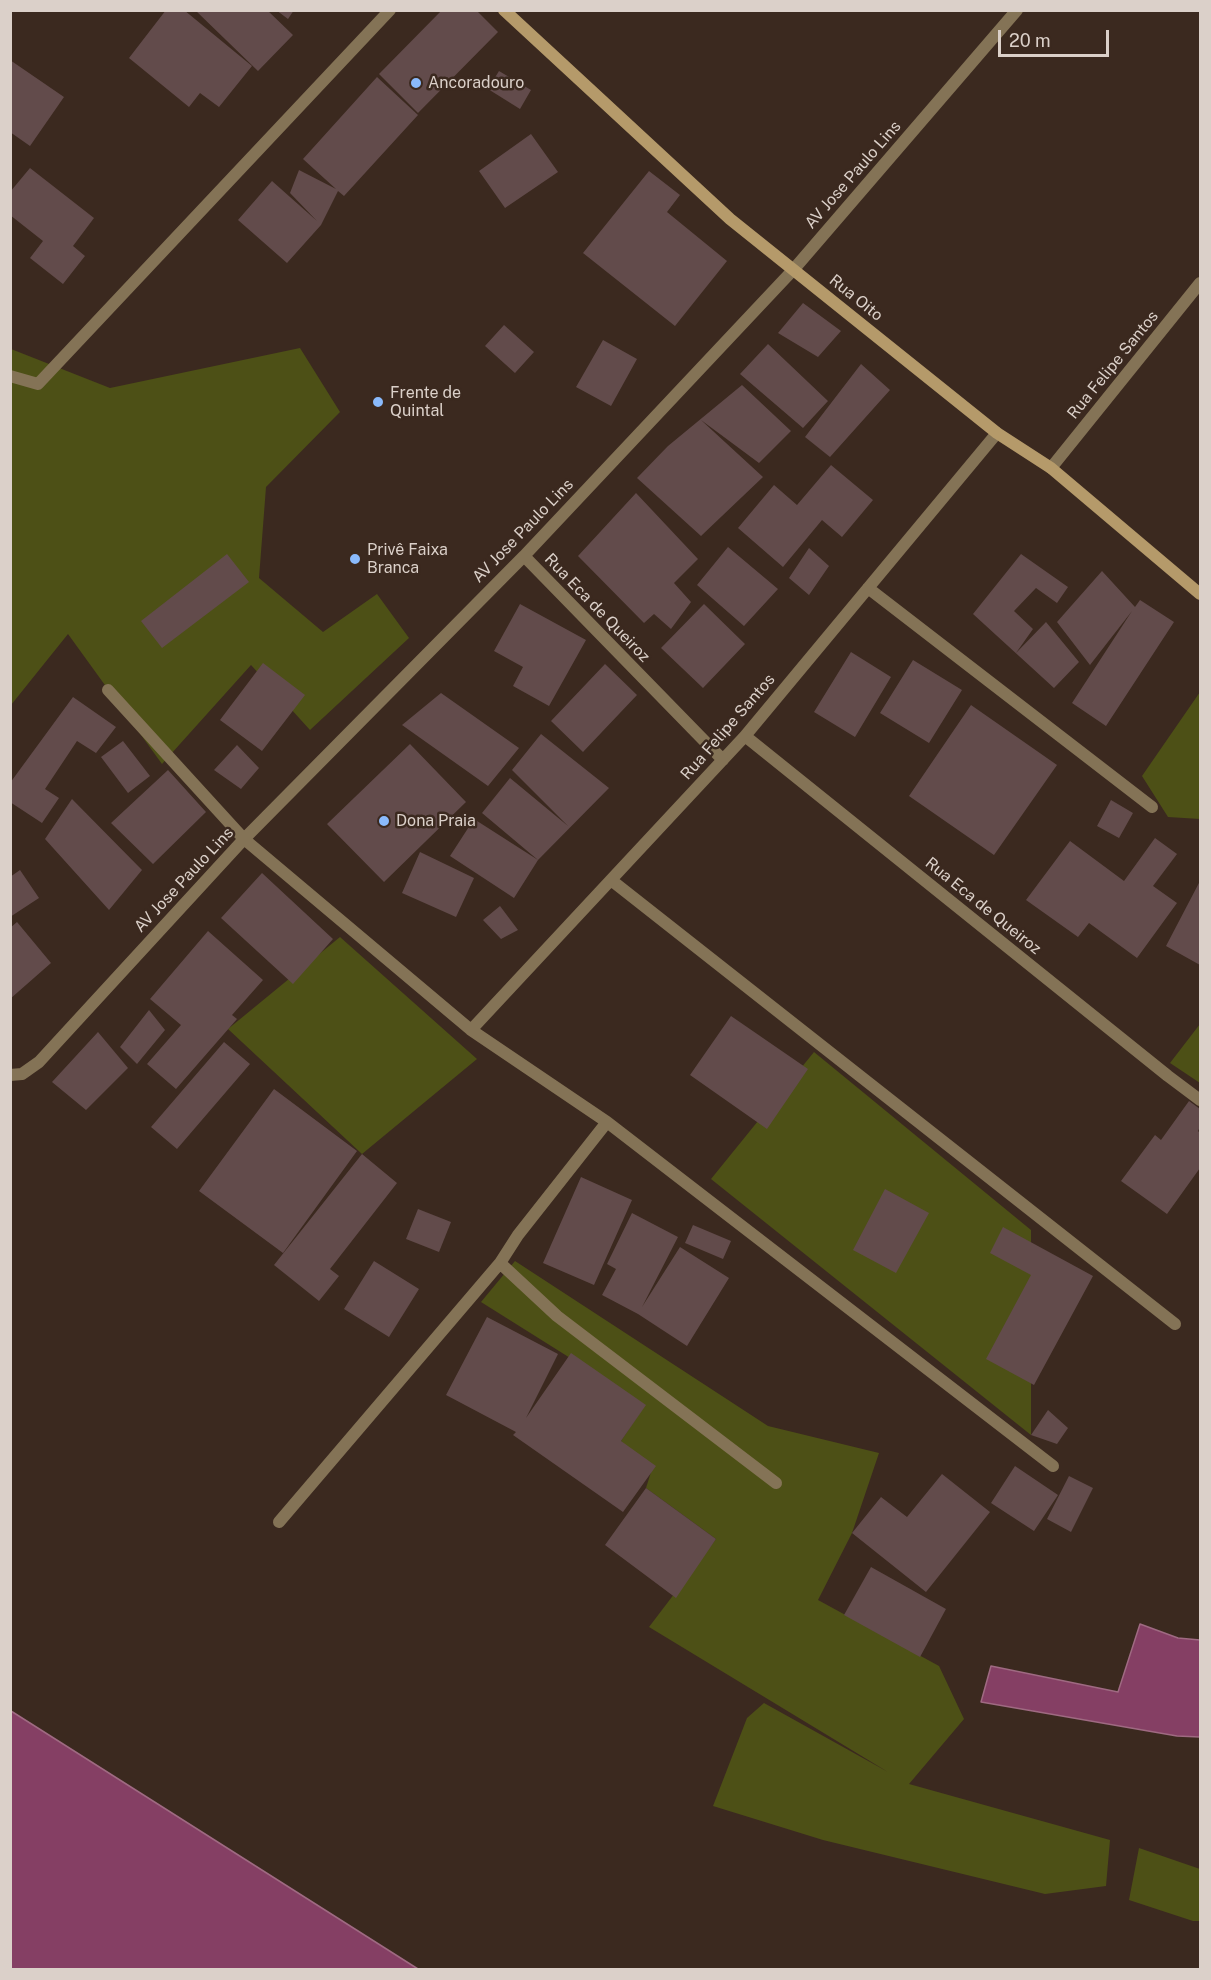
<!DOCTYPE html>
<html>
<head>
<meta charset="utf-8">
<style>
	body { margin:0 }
	#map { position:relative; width:1211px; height:1980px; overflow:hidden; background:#3b291f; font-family:"Public Sans",sans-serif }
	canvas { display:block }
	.frame { position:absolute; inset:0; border:12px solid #dbd0c9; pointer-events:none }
	.scale { position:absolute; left:998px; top:30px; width:111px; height:27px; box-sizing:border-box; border:3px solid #dbd0c9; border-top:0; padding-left:8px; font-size:18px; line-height:21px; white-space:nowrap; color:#dbd0c9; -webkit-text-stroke:4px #3b291f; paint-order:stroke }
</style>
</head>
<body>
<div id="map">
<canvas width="1211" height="1980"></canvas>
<div class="frame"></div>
<div class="scale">20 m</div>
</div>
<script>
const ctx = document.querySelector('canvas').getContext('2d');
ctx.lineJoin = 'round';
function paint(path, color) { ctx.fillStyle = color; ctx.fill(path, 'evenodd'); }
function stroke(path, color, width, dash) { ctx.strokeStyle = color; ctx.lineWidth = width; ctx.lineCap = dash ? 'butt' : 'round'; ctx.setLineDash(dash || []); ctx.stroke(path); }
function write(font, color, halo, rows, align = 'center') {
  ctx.font = font + ' "Public Sans",sans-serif'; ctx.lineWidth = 5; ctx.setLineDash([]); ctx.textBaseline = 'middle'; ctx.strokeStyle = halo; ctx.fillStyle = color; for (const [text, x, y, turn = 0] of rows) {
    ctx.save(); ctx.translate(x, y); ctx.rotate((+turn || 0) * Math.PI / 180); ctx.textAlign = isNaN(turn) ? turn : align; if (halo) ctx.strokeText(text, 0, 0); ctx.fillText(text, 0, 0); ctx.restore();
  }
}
paint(new Path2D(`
	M 300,348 L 340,412 L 266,487 L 259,578 L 323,632 L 377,594 L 409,638 L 310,730 L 251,665 L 162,764 L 68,634 L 11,705 L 11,349 L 110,388 Z
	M 1200,692 L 1200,819 L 1168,817 L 1142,776 Z
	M 340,937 L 477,1059 L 362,1154 L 228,1029 Z
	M 1200,1024 L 1200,1083 L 1170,1063 Z
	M 814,1052 L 1031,1230 L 1031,1435 L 711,1179 Z
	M 515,1261 L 768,1426 L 879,1453 L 852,1533 L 818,1600 L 939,1666 L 964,1719 L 909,1784 L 1110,1840 L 1106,1886 L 1045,1894 L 823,1840 L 713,1806 L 747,1718 L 764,1703 L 888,1772 L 649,1627 L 716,1539 L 646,1488 L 651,1472 L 621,1441 L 645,1405 L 481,1302 Z
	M 1139,1848 L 1200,1869 L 1200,1921 L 1193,1921 L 1129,1900 Z`), '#4d5016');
const water = new Path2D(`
	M 1140,1624 L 1178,1638 L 1200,1640 L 1200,1737 L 1177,1736 L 981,1702 L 991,1666 L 1118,1692 Z
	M 11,1711 L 418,1969 L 11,1969 Z`);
paint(water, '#853f64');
stroke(water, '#9f6a82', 1.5);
paint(new Path2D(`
	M 166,10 L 184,10 L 252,66 L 219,107 L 200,93 L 189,107 L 129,58 Z
	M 195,10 L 267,10 L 293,35 L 258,71 Z
	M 276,10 L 294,10 L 288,19 Z
	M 442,10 L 476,10 L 498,32 L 418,113 L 379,74 Z
	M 10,60 L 64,97 L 30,146 L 10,132 Z
	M 499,71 L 531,90 L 520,109 L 488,89 Z
	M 377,77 L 418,115 L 344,196 L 338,191 L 321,225 L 287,263 L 238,220 L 272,181 L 317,221 L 290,193 L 299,170 L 336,189 L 303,159 Z
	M 531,134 L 558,172 L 505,208 L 479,171 Z
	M 30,168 L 94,218 L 73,246 L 85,256 L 63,284 L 30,258 L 43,241 L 10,215 L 10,192 Z
	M 649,171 L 680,195 L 667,212 L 727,261 L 675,326 L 583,253 Z
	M 803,303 L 841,331 L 818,357 L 778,333 Z
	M 504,325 L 534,352 L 515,373 L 485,346 Z
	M 603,340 L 637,359 L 611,406 L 576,387 Z
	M 768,344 L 828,401 L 803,428 L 740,374 Z
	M 861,364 L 890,390 L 830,457 L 805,437 Z
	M 742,385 L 791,431 L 759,463 L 701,420 L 763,477 L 701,536 L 637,478 L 668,446 Z
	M 831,465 L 873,500 L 842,537 L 822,520 L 783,567 L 738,528 L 774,485 L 797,505 Z
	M 636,493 L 698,559 L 674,583 L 691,602 L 671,629 L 654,614 L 644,623 L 578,556 Z
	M 728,547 L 778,589 L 744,626 L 697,585 Z
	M 809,548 L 829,566 L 809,595 L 789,578 Z
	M 227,554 L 249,582 L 162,648 L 141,621 Z
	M 1021,554 L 1068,587 L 1057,603 L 1036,588 L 1014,611 L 1033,629 L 1016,653 L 1046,622 L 1079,662 L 1054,688 L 973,614 Z
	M 1102,571 L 1135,607 L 1140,600 L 1174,622 L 1106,726 L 1072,703 L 1132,611 L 1090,665 L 1057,622 Z
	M 520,604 L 586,640 L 549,706 L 513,686 L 523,667 L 494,651 Z
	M 704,604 L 745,644 L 703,688 L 661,648 Z
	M 851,652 L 891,677 L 855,737 L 814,712 Z
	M 913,660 L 962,690 L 929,743 L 880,713 Z
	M 263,663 L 305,695 L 262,751 L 220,720 Z
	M 605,664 L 637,695 L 583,752 L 551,721 Z
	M 441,693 L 519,748 L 488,786 L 402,725 Z
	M 73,697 L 116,727 L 96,753 L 77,741 L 45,789 L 59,798 L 42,823 L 10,802 L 10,783 Z
	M 971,705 L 1057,765 L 994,855 L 909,796 Z
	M 541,734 L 609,788 L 538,860 L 482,813 L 510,778 L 568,826 L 512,770 Z
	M 123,741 L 150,776 L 128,793 L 101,757 Z
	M 410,744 L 466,802 L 384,882 L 327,824 Z
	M 237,745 L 259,768 L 241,789 L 214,770 Z
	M 168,770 L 206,812 L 153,864 L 111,823 Z
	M 72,799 L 142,870 L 109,910 L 45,839 Z
	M 1111,800 L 1133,813 L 1119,838 L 1097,826 Z
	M 474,819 L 538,860 L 514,898 L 450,856 Z
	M 1155,838 L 1177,854 L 1153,886 L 1177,903 L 1137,958 L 1089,923 L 1078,937 L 1026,900 L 1070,841 L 1124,881 Z
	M 420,852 L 474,878 L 456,917 L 402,893 Z
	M 20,870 L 39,898 L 10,917 L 10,877 Z
	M 262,873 L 333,939 L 293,984 L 221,918 Z
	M 1200,881 L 1200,965 L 1166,946 Z
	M 500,906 L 518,930 L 501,939 L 483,920 Z
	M 17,922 L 51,963 L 10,999 L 10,928 Z
	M 208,931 L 263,980 L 232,1015 L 237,1019 L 176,1089 L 147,1064 L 181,1025 L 150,999 Z
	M 149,1010 L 165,1030 L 137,1064 L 120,1047 Z
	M 731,1016 L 808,1069 L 767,1129 L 690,1075 Z
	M 98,1032 L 128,1068 L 86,1110 L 52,1082 Z
	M 224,1042 L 250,1064 L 177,1149 L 151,1127 Z
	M 274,1089 L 357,1151 L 283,1253 L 199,1191 Z
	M 1189,1101 L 1200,1109 L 1200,1127 L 1198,1131 L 1200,1133 L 1200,1168 L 1167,1214 L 1121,1181 L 1155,1135 L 1161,1140 Z
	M 362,1154 L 397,1183 L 330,1269 L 339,1276 L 319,1301 L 274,1265 Z
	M 581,1177 L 632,1200 L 594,1285 L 543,1263 Z
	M 885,1189 L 929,1213 L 896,1273 L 853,1250 Z
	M 418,1209 L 451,1222 L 439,1252 L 406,1239 Z
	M 632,1213 L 678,1237 L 642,1307 L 680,1247 L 729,1278 L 687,1346 L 638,1314 L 602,1295 L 616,1269 L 607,1264 Z
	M 693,1225 L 731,1241 L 723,1259 L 685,1243 Z
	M 1003,1227 L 1093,1276 L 1034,1385 L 986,1359 L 1031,1275 L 990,1253 Z
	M 374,1261 L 419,1289 L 389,1337 L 344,1309 Z
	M 487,1317 L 558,1354 L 526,1418 L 571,1353 L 646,1405 L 621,1441 L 656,1466 L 623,1512 L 513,1435 L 516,1432 L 446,1395 Z
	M 1048,1410 L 1068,1428 L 1057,1444 L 1031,1435 Z
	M 1015,1466 L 1058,1495 L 1034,1531 L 991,1503 Z
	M 942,1474 L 990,1512 L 926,1592 L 852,1533 L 881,1497 L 907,1517 Z
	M 1069,1476 L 1093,1488 L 1071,1532 L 1047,1519 Z
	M 646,1488 L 716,1539 L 676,1598 L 605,1545 Z
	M 871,1567 L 946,1609 L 920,1657 L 844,1615 Z`), '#624b4b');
stroke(new Path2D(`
	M 10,376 L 38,384 L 390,10
	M 1051,468 L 1200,283
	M 524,556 L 723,760
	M 868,588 L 1152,807
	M 108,690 L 244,839 L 471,1030 L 607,1122 L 1053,1466
	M 745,736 L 1168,1076 L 1200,1100
	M 611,880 L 1175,1324
	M 471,1030 L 745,736 L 997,433
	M 10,1075 L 22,1074 L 39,1062 L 244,839 L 524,556 L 794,269 L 1017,10
	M 500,1263 L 557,1316 L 776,1483
	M 279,1522 L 500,1263 L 518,1235 L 607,1122`), '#847356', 12);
stroke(new Path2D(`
	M 504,10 L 730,219 L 997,433 L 1051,468 L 1200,594`), '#b59a6a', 12);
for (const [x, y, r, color] of [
	[416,83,6,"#8abafc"],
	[378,402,6,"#8abafc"],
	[355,559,6,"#8abafc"],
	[384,821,6,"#8abafc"]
]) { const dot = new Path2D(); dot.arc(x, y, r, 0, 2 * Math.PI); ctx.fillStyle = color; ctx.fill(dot); stroke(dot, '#3b291f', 2); }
write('16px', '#dbd0c9', '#3b291f', [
	["Ancoradouro",428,83],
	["Frente de",390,393],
	["Quintal",390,411],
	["Privê Faixa",367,550],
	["Branca",367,568],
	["Dona Praia",396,821]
], 'left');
write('16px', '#dbd0c9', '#3b291f', [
	["AV Jose Paulo Lins",853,175,-49],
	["Rua Oito",856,298,39],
	["Rua Felipe Santos",1113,365,-51],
	["AV Jose Paulo Lins",523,531,-46],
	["Rua Eca de Queiroz",597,608,46],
	["Rua Felipe Santos",728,727,-49],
	["AV Jose Paulo Lins",184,880,-47],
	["Rua Eca de Queiroz",983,906,39]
]);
</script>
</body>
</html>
